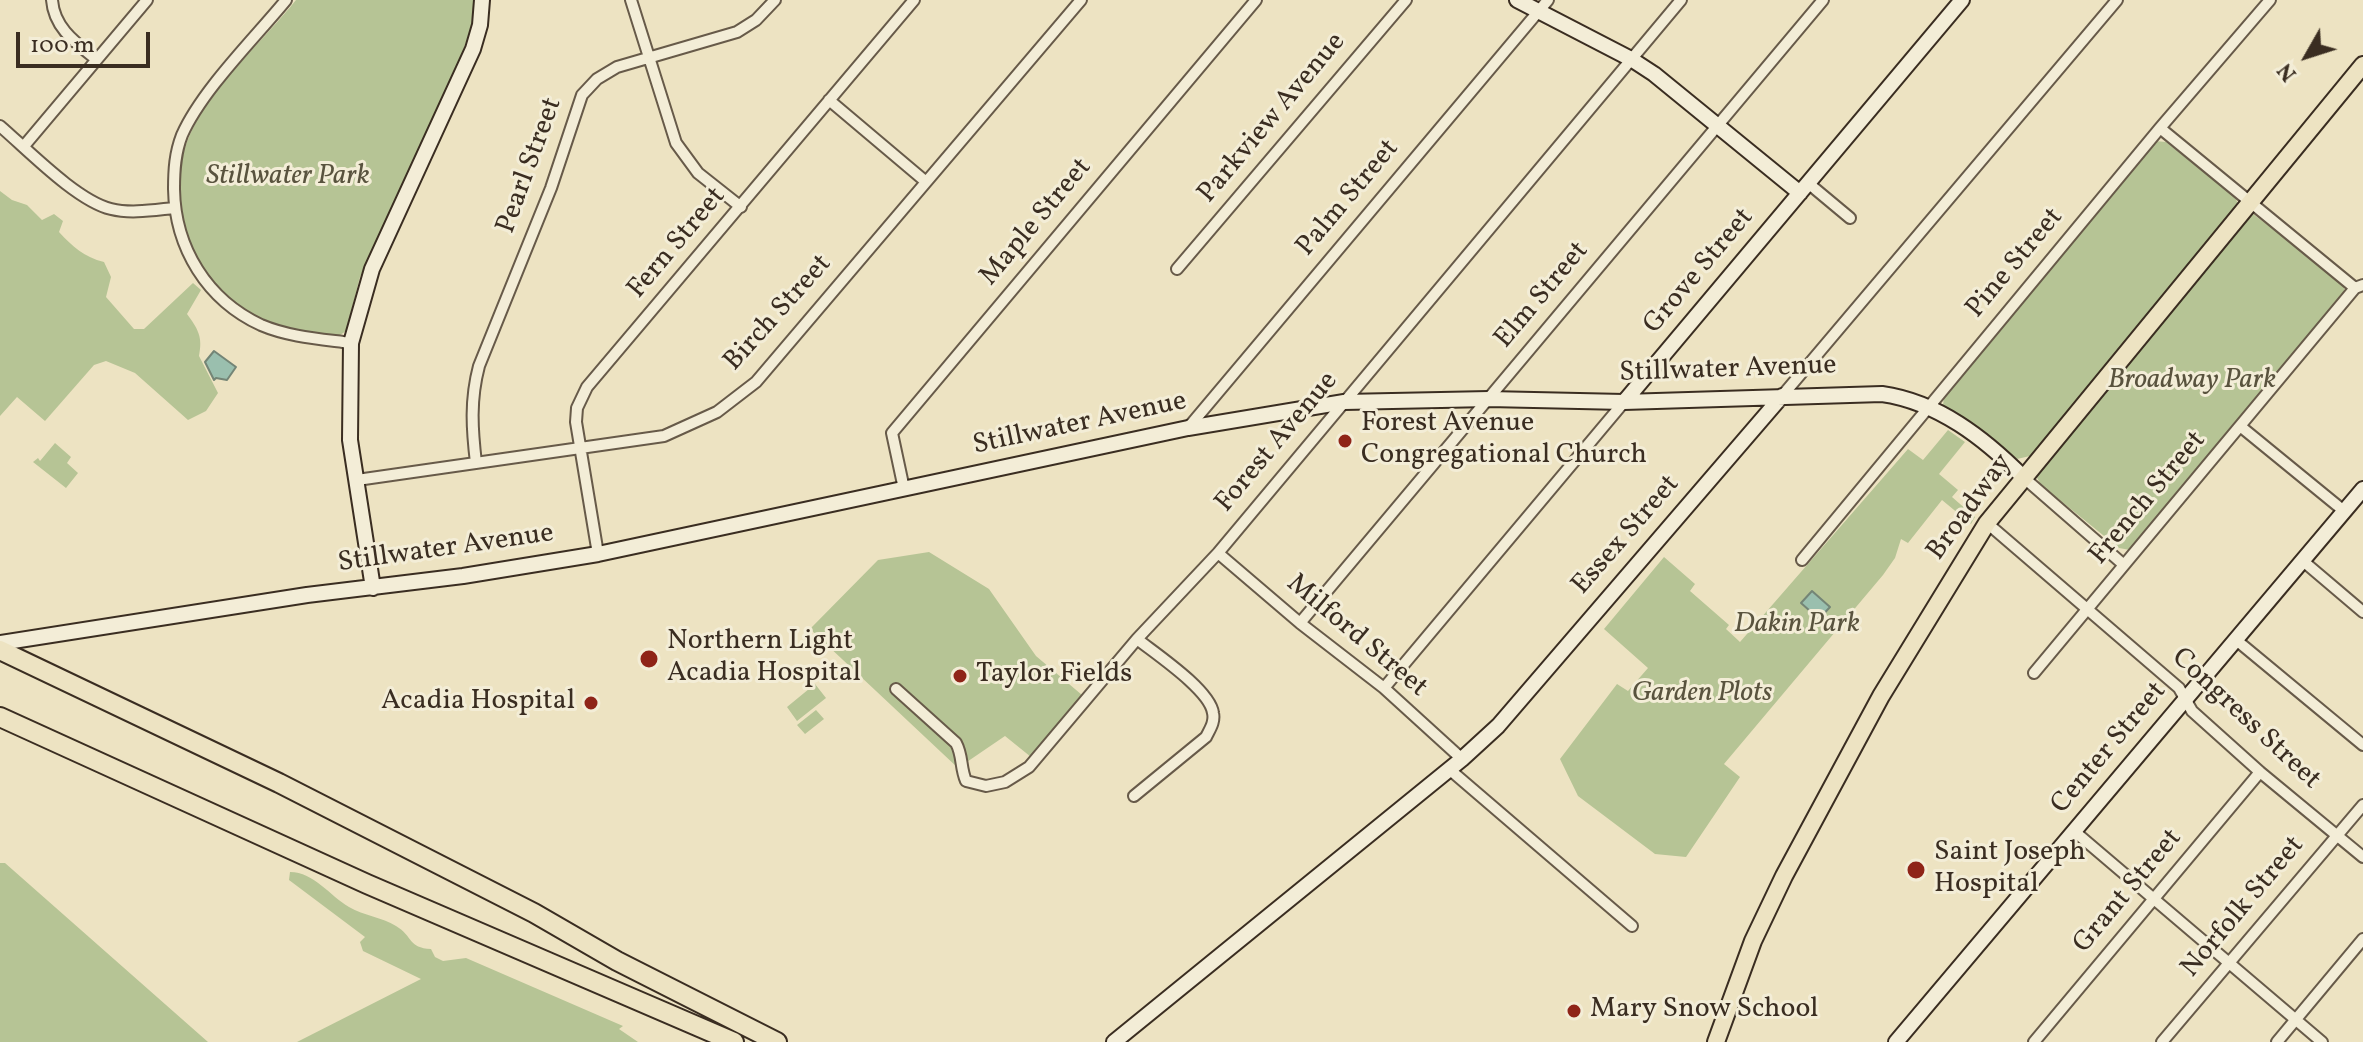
<!DOCTYPE html>
<html>
<head>
<meta charset="utf-8">
<style>
	body { margin:0 }
	#map { position:relative; width:2363px; height:1042px; overflow:hidden; background:#ede3c2; font-family:Vollkorn,serif }
	canvas { display:block }
	.north { position:absolute; left:2267px; top:16px; width:80px; height:80px; -webkit-text-stroke:6px #f3edd7; paint-order:stroke; rotate:231deg; font-size:22px; font-weight:700; line-height:32px; text-align:center; color:#3a2d21 }
	.north::after { content:''; display:block; margin:auto; width:28px; height:36px; background:#3a2d21; clip-path:polygon(50% 0,100% 100%,50% 72%,0 100%) }
	.scale { position:absolute; left:16px; top:32px; width:134px; height:36px; box-sizing:border-box; border:4px solid #3a2d21; border-top:0; padding-left:10px; font-size:24px; line-height:28px; white-space:nowrap; color:#3a2d21; -webkit-text-stroke:6px #f3edd7; paint-order:stroke }
</style>
</head>
<body>
<div id="map">
<canvas width="2363" height="1042"></canvas>
<div class="north">N</div>
<div class="scale">100 m</div>
</div>
<script>
const ctx = document.querySelector('canvas').getContext('2d');
ctx.lineJoin = 'round';
function paint(path, color) { ctx.fillStyle = color; ctx.fill(path, 'evenodd'); }
function stroke(path, color, width, dash) { ctx.strokeStyle = color; ctx.lineWidth = width; ctx.lineCap = dash ? 'butt' : 'round'; ctx.setLineDash(dash || []); ctx.stroke(path); }
function write(font, color, halo, rows, align = 'center') {
  ctx.font = font + ' Vollkorn,serif'; ctx.lineWidth = 6; ctx.setLineDash([]); ctx.textBaseline = 'middle'; ctx.strokeStyle = halo; ctx.fillStyle = color; for (const [text, x, y, turn = 0] of rows) {
    ctx.save(); ctx.translate(x, y); ctx.rotate((+turn || 0) * Math.PI / 180); ctx.textAlign = isNaN(turn) ? turn : align; if (halo) ctx.strokeText(text, 0, 0); ctx.fillText(text, 0, 0); ctx.restore();
  }
}
paint(new Path2D(`
	M 296,0 L 474,0 L 471,27 L 460,60 L 360,277 L 346,331 L 337,337 C 307,332 276,329 250,313 C 188,275 160,194 193,128 C 218,80 263,41 296,0 Z
	M 2155,141 L 2166,142 L 2235,197 L 2238,204 L 2030,456 L 2017,459 L 1943,406 L 1944,396 Z
	M 0,191 L 12,200 L 27,205 L 42,220 L 54,214 L 63,221 L 59,232 C 73,247 84,257 104,262 L 111,277 L 106,297 L 134,329 L 144,329 L 193,283 L 201,290 L 187,314 C 198,329 203,337 199,356 L 218,393 L 206,411 L 188,420 L 135,373 L 106,361 L 94,365 L 45,421 L 17,397 L 0,416 Z
	M 2253,214 L 2342,282 L 2345,291 L 2134,548 L 2130,550 L 2119,548 L 2041,485 L 2036,476 Z
	M 1948,430 L 1965,442 L 1939,474 L 1958,490 L 1952,497 L 1975,517 L 1971,524 L 1942,500 L 1908,543 L 1901,539 L 1895,558 L 1883,575 L 1724,764 L 1740,777 L 1686,857 L 1655,854 L 1578,796 L 1560,759 L 1617,684 L 1628,691 L 1648,668 L 1604,629 L 1664,557 L 1695,584 L 1690,591 L 1729,625 L 1726,629 L 1740,642 L 1908,449 L 1923,460 Z
	M 55,443 L 71,457 L 67,463 L 78,473 L 66,488 L 33,462 L 38,458 L 40,461 Z
	M 929,552 L 989,589 L 1036,656 L 1082,695 L 1031,757 L 1005,736 L 958,768 L 810,629 L 878,560 Z
	M 815,684 L 826,698 L 797,721 L 787,707 Z
	M 816,710 L 824,719 L 805,734 L 797,725 Z
	M 0,863 L 5,863 L 208,1042 L 0,1042 Z
	M 290,872 C 314,872 330,896 349,907 C 364,916 382,917 396,926 C 413,936 408,948 431,949 L 435,957 L 443,961 L 466,958 L 623,1026 L 619,1029 L 638,1042 L 297,1042 L 421,979 L 363,951 L 360,942 L 365,937 L 289,880 Z`), '#b6c495');
const water = new Path2D(`
	M 214,351 L 236,367 L 227,380 L 216,378 L 214,380 L 205,362 Z
	M 1812,591 L 1830,607 L 1819,619 L 1801,603 Z`);
paint(water, '#9abfae');
stroke(water, '#748576', 2);
const street = new Path2D(`
	M 52,0 C 54,28 76,43 96,59
	M 286,0 C 254,39 202,90 182,135 C 175,153 174,170 174,189 C 175,248 207,300 261,325 C 289,337 321,339 351,343
	M 631,0 L 676,143 L 698,173 L 741,207
	M 829,100 L 925,181
	M 0,126 C 28,150 77,201 111,209 C 131,214 154,210 174,208
	M 2160,128 L 2355,288
	M 24,146 L 147,0
	M 1808,183 L 1850,218
	M 1177,269 L 1406,0
	M 1782,396 L 2117,0
	M 2240,426 L 2344,511
	M 1188,428 L 1548,0
	M 476,463 C 472,429 470,400 479,366 L 551,188 L 582,95 L 597,79 L 617,67 L 737,32 L 756,20 L 775,0
	M 2023,477 L 2124,565
	M 357,480 L 664,436 L 717,412 L 756,382 L 1081,0
	M 904,489 L 892,433 L 1256,0
	M 1987,523 L 2179,688 L 2192,711 L 2260,772 L 2363,857
	M 1218,553 L 1300,623 L 1384,688 L 1462,759
	M 598,554 L 576,422 L 577,408 L 587,387 L 914,0
	M 1802,560 L 2160,128 L 2270,0
	M 2303,561 L 2363,612
	M 1300,623 L 1823,0
	M 2235,639 L 2363,745
	M 2034,673 L 2355,288 L 2363,285
	M 1384,688 L 1624,402
	M 896,689 L 956,743 C 963,756 960,767 966,781 L 986,786 L 1005,782 L 1029,767 L 1137,639 L 1218,553 L 1681,0
	M 1449,769 L 1632,926
	M 1134,796 L 1206,737 C 1210,729 1215,722 1213,713 C 1210,690 1156,654 1137,639
	M 2074,831 L 2322,1042
	M 2034,1042 L 2260,772
	M 2162,1042 L 2363,805
	M 2277,1042 L 2363,939`);
const secondary = new Path2D(`
	M 1517,0 L 1631,59 L 1654,74 L 1800,193
	M 1624,402 L 1962,0
	M 373,588 L 350,440 L 351,343 L 372,269 L 473,49 L 480,25 L 482,0
	M 0,643 L 307,595 L 463,576 L 598,554 L 1188,428 L 1344,402 L 1489,399 L 1624,402 L 1882,394 C 1938,402 1984,438 2023,477
	M 1114,1042 L 1462,759 L 1498,726 L 1782,396
	M 1896,1042 L 2363,489`);
const primary = new Path2D(`
	M 1716,1042 L 1753,941 L 1784,876 L 1881,696 L 1987,523 L 2363,65`);
const highway = new Path2D(`
	M 0,650 L 279,783 L 534,913 L 617,961 L 777,1042
	M 0,717 L 367,884 L 734,1042`);
stroke(street, '#675a49', 14);
stroke(secondary, '#3a2d21', 18);
stroke(primary, '#3a2d21', 20);
stroke(highway, '#3a2d21', 22);
stroke(street, '#f3edd7', 10);
stroke(secondary, '#f3edd7', 14);
stroke(primary, '#ede3c2', 16);
stroke(highway, '#ede3c2', 18);
for (const [x, y, r, color] of [
	[1345,441,8,"#8f2418"],
	[649,659,10,"#8f2418"],
	[960,676,8,"#8f2418"],
	[591,703,8,"#8f2418"],
	[1916,870,10,"#8f2418"],
	[1574,1011,8,"#8f2418"]
]) { const dot = new Path2D(); dot.arc(x, y, r, 0, 2 * Math.PI); ctx.fillStyle = color; ctx.fill(dot); stroke(dot, '#f3edd7', 3); }
write('28px', '#3a2d21', '#f3edd7', [
	["Parkview Avenue",1273,119,-50],
	["Pearl Street",531,166,-70],
	["Palm Street",1349,199,-50],
	["Maple Street",1037,223,-50],
	["Fern Street",678,244,-50],
	["Pine Street",2016,264,-50],
	["Grove Street",1700,272,-50],
	["Elm Street",1543,296,-50],
	["Birch Street",779,314,-48],
	["Stillwater Avenue",1728,371,-2],
	["Stillwater Avenue",1080,425,-12],
	["Forest Avenue",1278,443,-50],
	["French Street",2149,499,-50],
	["Broadway",1971,508,-54],
	["Essex Street",1627,536,-49],
	["Stillwater Avenue",446,550,-8],
	["Milford Street",1356,637,40],
	["Congress Street",2245,720,43],
	["Center Street",2110,749,-50],
	["Grant Street",2129,892,-50],
	["Norfolk Street",2244,908,-50]
]);
write('italic 28px', '#59533e', '#f3edd7', [
	["Stillwater Park",288,178],
	["Broadway Park",2192,382],
	["Dakin Park",1797,626],
	["Garden Plots",1702,695]
]);
write('28px', '#3a2d21', '#f3edd7', [
	["Forest Avenue",1361,425],
	["Congregational Church",1361,457],
	["Northern Light",667,643],
	["Acadia Hospital",667,675],
	["Taylor Fields",976,676],
	["Acadia Hospital",575,703,"right"],
	["Saint Joseph",1934,854],
	["Hospital",1934,886],
	["Mary Snow School",1590,1011]
], 'left');
</script>
</body>
</html>
